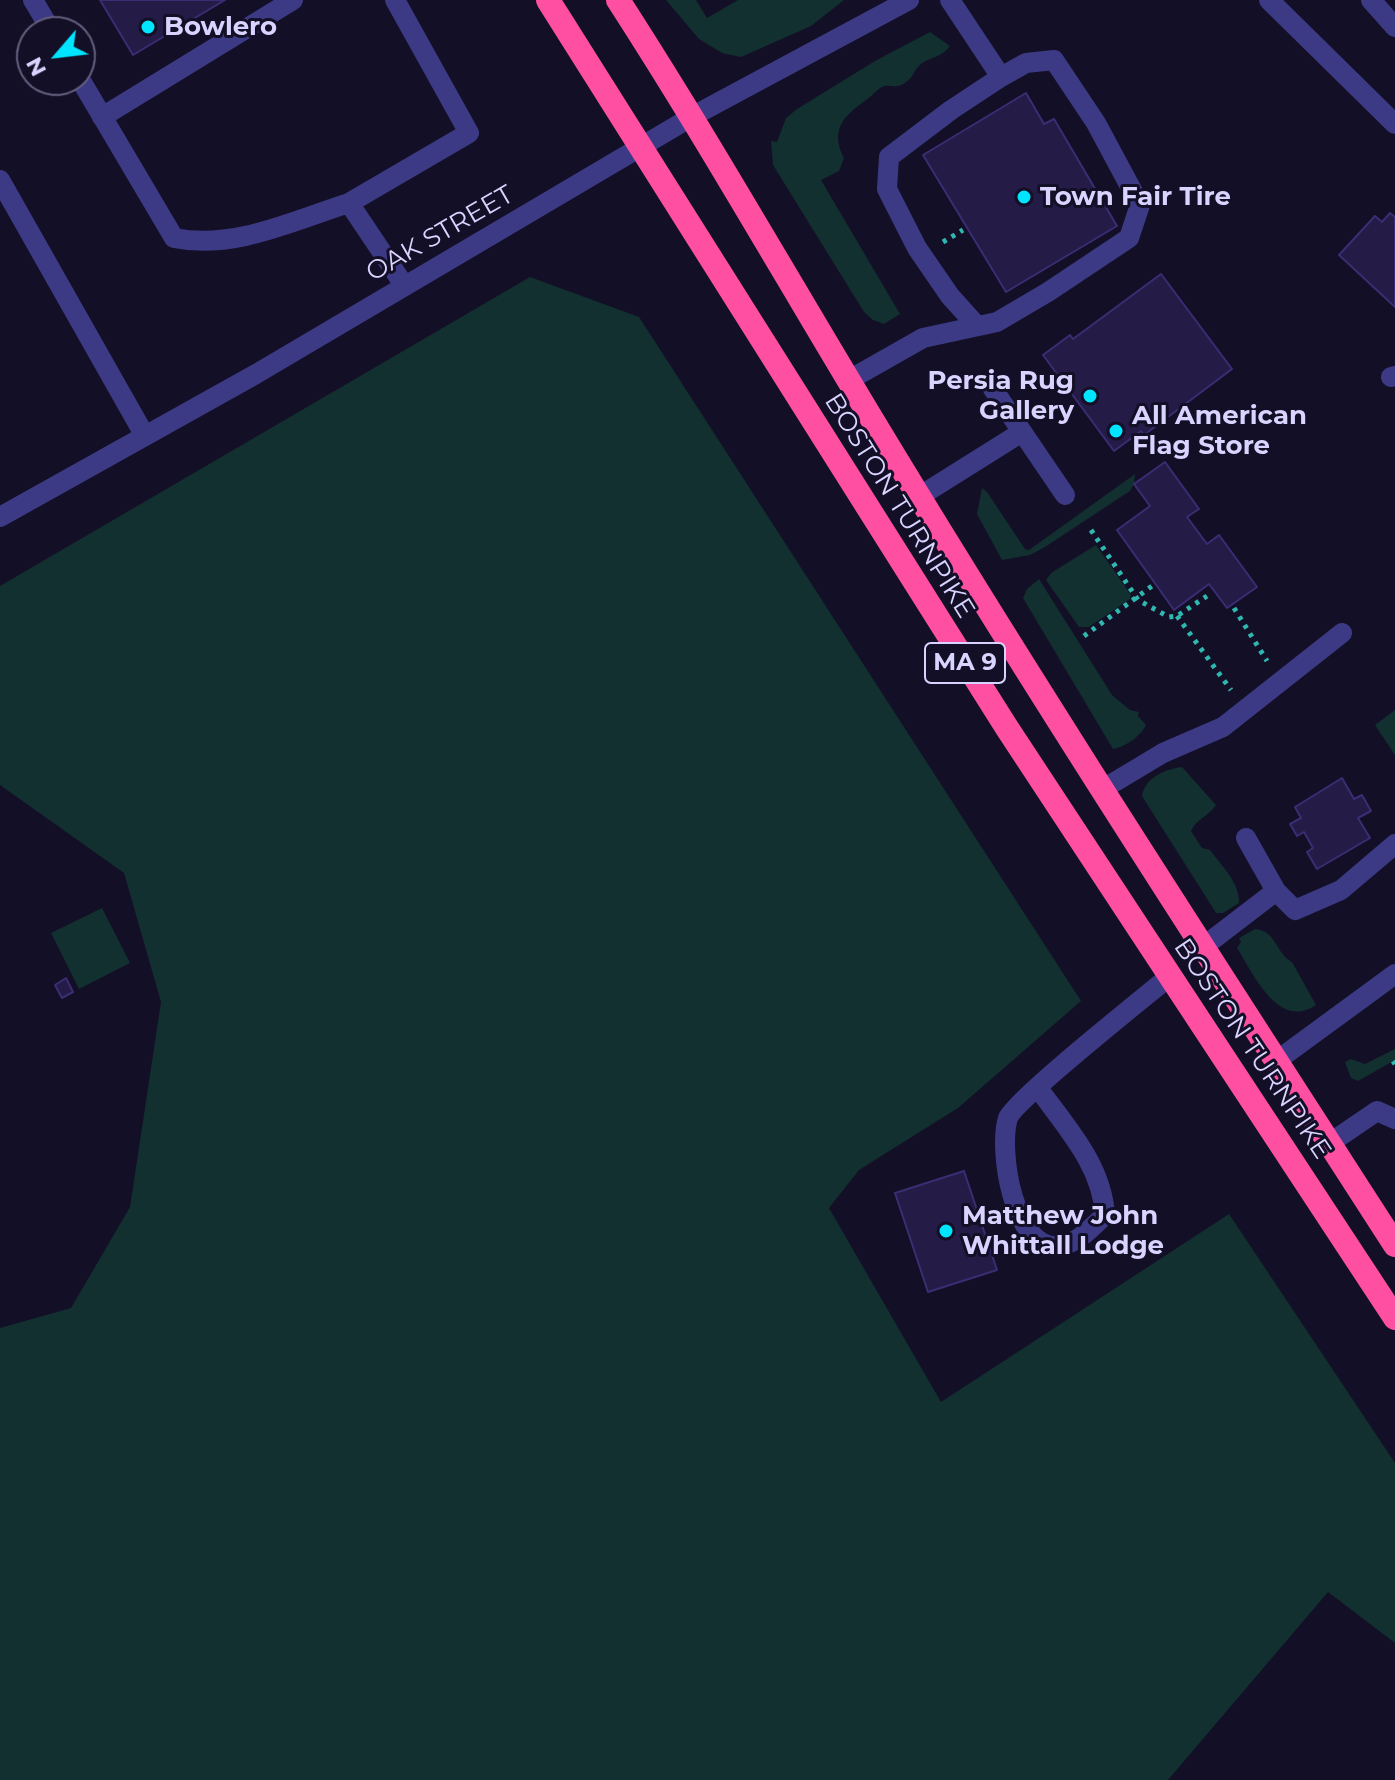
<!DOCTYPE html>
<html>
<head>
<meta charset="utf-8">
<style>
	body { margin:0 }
	#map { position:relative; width:1395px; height:1780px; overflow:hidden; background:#130f26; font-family:Montserrat,sans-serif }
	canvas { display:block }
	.north { position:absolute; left:16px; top:16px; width:80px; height:80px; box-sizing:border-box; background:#130f26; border:2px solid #625e7d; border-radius:50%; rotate:242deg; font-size:22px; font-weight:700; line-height:32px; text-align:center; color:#d9d4ff }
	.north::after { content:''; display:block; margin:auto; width:28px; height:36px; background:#00e5ff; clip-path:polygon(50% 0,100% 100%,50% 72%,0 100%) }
</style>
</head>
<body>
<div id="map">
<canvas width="1395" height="1780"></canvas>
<div class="north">N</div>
</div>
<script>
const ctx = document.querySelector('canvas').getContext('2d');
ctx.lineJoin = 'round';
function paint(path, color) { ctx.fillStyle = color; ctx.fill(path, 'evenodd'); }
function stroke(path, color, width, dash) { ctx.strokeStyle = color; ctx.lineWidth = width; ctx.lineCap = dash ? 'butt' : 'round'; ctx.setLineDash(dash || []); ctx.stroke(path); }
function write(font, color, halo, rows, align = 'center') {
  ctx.font = font + ' Montserrat,sans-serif'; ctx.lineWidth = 6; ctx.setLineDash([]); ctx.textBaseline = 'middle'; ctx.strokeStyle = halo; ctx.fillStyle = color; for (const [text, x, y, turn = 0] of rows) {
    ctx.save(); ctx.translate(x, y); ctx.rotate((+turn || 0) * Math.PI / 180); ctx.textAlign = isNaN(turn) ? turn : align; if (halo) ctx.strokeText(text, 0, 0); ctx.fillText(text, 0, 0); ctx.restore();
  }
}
paint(new Path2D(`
	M 666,0 L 696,0 L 707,18 L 738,0 L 844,0 L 811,26 L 741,57 L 722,53 L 699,39 Z
	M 930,32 L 950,46 C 939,60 929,56 919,66 C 912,73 913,79 903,84 C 896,88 892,85 885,86 C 880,87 874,93 870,97 C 847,114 828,127 844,158 L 839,171 L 821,180 L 900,314 L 884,324 L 873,320 L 864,312 L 773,165 L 771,141 L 777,142 L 786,118 L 797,109 L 875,61 Z
	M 530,277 L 639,317 L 1081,1001 L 958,1108 L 859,1170 L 829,1208 L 941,1402 L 1229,1214 L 1395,1463 L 1395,1643 L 1328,1592 L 1168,1780 L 0,1780 L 0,1328 L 71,1308 L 130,1207 L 161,1002 L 124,873 L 0,785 L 0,586 Z
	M 1135,474 L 1134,484 L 1130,491 L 1045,547 L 1030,555 L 1002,560 L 977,514 L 982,488 L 987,492 L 1025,549 L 1029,550 Z
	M 1096,545 L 1131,595 L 1130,599 L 1089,627 L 1079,627 L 1046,580 L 1051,573 Z
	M 1039,579 L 1112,695 L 1130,710 L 1139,712 L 1138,716 L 1146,725 C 1141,736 1125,747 1113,749 L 1023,598 L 1027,589 Z
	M 1395,710 L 1395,755 L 1375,725 Z
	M 1182,767 L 1216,805 C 1209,816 1196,819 1191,831 L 1202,848 L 1210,850 C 1221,865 1240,883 1239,903 L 1223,913 L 1216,913 L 1142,796 C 1145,777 1166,769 1182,767 Z
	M 102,908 L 130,963 L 79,989 L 51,933 Z
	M 1255,929 C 1276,930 1276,954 1292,962 L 1316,1005 C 1278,1031 1253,973 1237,948 L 1241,942 L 1239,938 Z
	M 1395,1049 L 1395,1060 L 1358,1081 L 1351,1078 L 1345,1062 L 1351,1059 L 1365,1064 Z`), '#12302f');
const building = new Path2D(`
	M 100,0 L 225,0 L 133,55 Z
	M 1026,93 L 1044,124 L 1054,119 L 1117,226 L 1006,292 L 923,155 Z
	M 1390,213 L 1395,217 L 1395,307 L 1339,255 L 1375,216 L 1382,222 Z
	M 1161,274 L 1232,369 L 1144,435 L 1141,431 L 1114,451 L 1043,355 L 1070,335 L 1073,339 Z
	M 1165,462 L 1199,509 L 1187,517 L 1207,544 L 1219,535 L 1257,587 L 1227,608 L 1209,584 L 1174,610 L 1117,530 L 1150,506 L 1134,484 Z
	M 1342,778 L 1354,799 L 1362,795 L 1371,811 L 1358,818 L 1370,838 L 1317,869 L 1307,852 L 1313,848 L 1304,832 L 1297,836 L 1290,824 L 1301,818 L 1295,807 Z
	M 66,978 L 73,992 L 62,998 L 55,985 Z
	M 964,1171 L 997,1270 L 928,1292 L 895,1193 Z`);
paint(building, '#241b47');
stroke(building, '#3b2d73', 2);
stroke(new Path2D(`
	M 943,242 L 963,230
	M 1091,530 L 1138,600 L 1169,617 L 1177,616 L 1207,596
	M 1234,608 L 1267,661
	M 1177,616 L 1231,690
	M 1084,636 L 1152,586
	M 1393,1061 L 1395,1064`), '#2fb8b0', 5, [4, 6]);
stroke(new Path2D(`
	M 33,0 L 52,32
	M 950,0 L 1001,77 L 951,110 L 889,157 L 887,189 L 917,248 L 950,296 L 977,326
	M 1269,0 L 1395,124
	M 1371,0 L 1395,27
	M 80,79 L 174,238 C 234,250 292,221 349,203 L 404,285
	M 102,117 L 293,0
	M 0,180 L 145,436
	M 349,203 L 469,133 L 395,0
	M 1391,377 L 1395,376
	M 849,380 L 923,338 L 997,322 L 1048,292 L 1129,238 L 1140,205 L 1096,123 L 1054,60 L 1026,63 L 1001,77
	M 993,389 L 1065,495
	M 920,496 L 1022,432
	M 0,517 L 256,374 L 693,116 L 909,0
	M 1103,789 L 1163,753 L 1223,727 L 1342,633
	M 1246,838 L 1276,891 L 1295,910 L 1341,890 L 1395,844
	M 1203,947 L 1276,891
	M 1275,1062 L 1395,974
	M 1038,1088 C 1066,1127 1102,1165 1105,1215 C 1092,1227 1078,1243 1060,1246 C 1013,1252 998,1149 1008,1118 C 1015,1100 1146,996 1170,976
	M 1330,1143 L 1377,1111 L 1395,1119`), '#3d3a85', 20);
stroke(new Path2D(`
	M 548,0 L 1007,728 L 1395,1318
	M 618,0 C 706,136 786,277 870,416 C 1039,696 1218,970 1395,1245`), '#ff4fa3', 24);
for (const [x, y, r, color] of [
	[148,27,8,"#00e5ff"],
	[1024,197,8,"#00e5ff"],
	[1090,396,8,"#00e5ff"],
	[1116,431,8,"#00e5ff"],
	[946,1231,8,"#00e5ff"]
]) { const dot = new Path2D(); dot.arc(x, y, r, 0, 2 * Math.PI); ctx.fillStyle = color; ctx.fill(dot); stroke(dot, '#130f26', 3); }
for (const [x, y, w] of [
	[965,663,80]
]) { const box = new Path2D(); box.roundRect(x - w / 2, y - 20, w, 40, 6); ctx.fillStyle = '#130f26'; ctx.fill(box); stroke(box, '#d9d4ff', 2); }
write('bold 24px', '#d9d4ff', null, [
	["MA 9",965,663]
]);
write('bold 26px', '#d9d4ff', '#130f26', [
	["Bowlero",164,27],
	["Town Fair Tire",1040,197],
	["Persia Rug",1074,381,"right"],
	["Gallery",1074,411,"right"],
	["All American",1132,416],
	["Flag Store",1132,446],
	["Matthew John",962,1216],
	["Whittall Lodge",962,1246]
], 'left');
write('26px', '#d9d4ff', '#130f26', [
	["OAK STREET",440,234,-30],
	["BOSTON TURNPIKE",899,506,58],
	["BOSTON TURNPIKE",1252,1049,56]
]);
</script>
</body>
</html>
